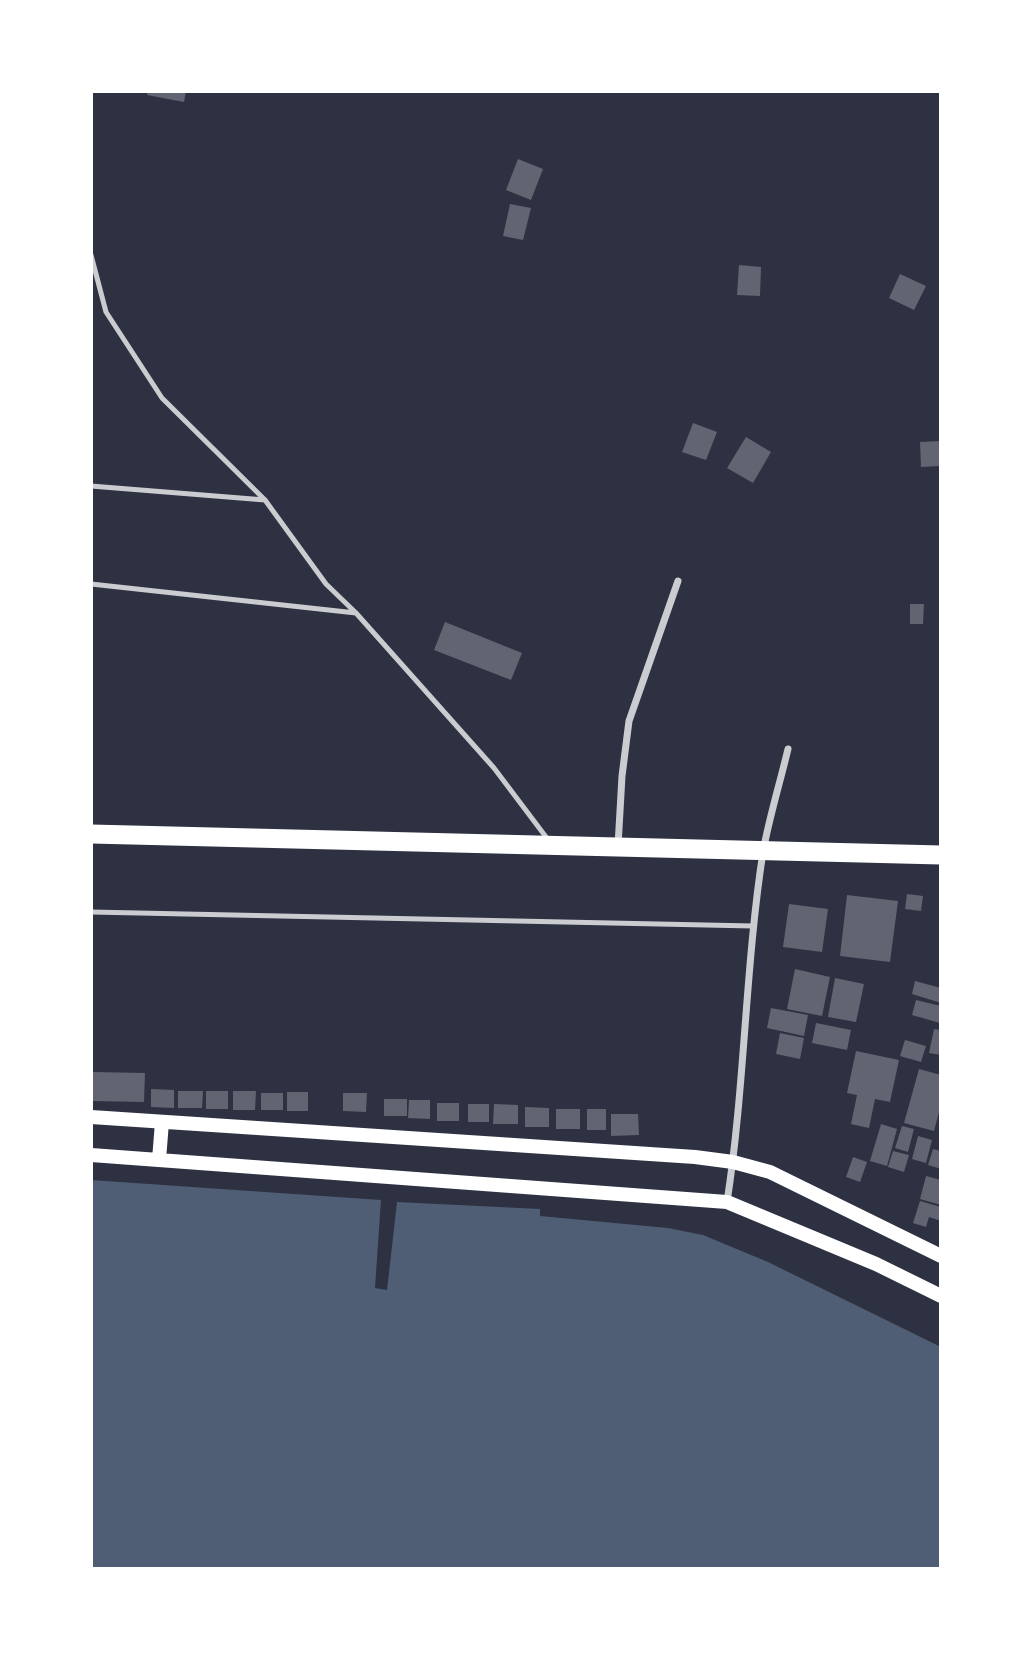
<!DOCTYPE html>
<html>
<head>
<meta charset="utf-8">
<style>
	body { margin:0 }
	#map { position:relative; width:1032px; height:1660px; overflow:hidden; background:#2d3142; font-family:Commissioner,sans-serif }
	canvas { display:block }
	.frame { position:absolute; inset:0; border:93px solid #fff; pointer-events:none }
</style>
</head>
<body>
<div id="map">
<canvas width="1032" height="1660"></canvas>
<div class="frame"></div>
</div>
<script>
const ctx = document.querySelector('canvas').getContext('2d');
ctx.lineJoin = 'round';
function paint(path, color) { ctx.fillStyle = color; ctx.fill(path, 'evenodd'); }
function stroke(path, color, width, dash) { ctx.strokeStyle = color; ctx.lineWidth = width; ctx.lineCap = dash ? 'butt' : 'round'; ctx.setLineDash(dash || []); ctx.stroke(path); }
paint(new Path2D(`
	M 91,1180 L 381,1200 L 375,1288 L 387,1290 L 397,1202 L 540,1209 L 540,1216 L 668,1228 L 703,1235 L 768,1262 L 941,1347 L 941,1569 L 91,1569 Z`), '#4f5d75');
paint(new Path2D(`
	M 148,91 L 186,91 L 184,102 L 147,95 Z
	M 518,159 L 543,169 L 531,200 L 506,190 Z
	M 510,204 L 531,208 L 523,240 L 503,236 Z
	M 739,265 L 761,267 L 760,296 L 737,295 Z
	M 900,274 L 926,286 L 914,310 L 889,298 Z
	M 693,423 L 717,432 L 706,460 L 682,452 Z
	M 746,437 L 771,452 L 753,483 L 727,468 Z
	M 941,441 L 941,466 L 921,467 L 920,442 Z
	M 910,604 L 924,604 L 923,624 L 910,624 Z
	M 445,622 L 522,653 L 511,680 L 434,650 Z
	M 907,894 L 923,896 L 921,911 L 905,909 Z
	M 847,895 L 898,901 L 890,962 L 840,956 Z
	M 789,904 L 828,909 L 822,952 L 783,947 Z
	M 795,969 L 830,977 L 822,1016 L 787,1009 Z
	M 835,978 L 864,984 L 856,1022 L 828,1017 Z
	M 915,981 L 941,988 L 941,1003 L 912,994 Z
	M 916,1000 L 941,1006 L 940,1023 L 912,1015 Z
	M 771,1008 L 808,1015 L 804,1036 L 767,1028 Z
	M 816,1023 L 851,1030 L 847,1050 L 812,1043 Z
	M 934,1029 L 941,1030 L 941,1055 L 929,1053 Z
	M 780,1033 L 804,1038 L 800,1059 L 776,1054 Z
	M 905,1040 L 926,1046 L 921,1062 L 900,1056 Z
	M 856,1051 L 899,1060 L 890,1102 L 875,1099 L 869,1128 L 851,1124 L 857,1095 L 847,1093 Z
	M 919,1069 L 941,1075 L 941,1105 L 934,1131 L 904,1123 Z
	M 93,1072 L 145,1073 L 144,1102 L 92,1101 Z
	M 151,1089 L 174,1090 L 174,1108 L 151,1107 Z
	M 178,1091 L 203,1091 L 202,1108 L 178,1108 Z
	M 206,1091 L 228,1091 L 228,1109 L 206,1109 Z
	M 233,1091 L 256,1091 L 255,1110 L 233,1110 Z
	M 287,1092 L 308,1092 L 308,1111 L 287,1111 Z
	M 261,1093 L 283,1093 L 283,1110 L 261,1110 Z
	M 343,1093 L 367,1093 L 366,1112 L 343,1111 Z
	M 384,1099 L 407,1099 L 407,1116 L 384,1116 Z
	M 409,1100 L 430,1100 L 430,1119 L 408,1118 Z
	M 437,1103 L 459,1103 L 459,1121 L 437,1121 Z
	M 468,1104 L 489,1104 L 489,1122 L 468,1122 Z
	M 494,1104 L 518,1105 L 518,1124 L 493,1124 Z
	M 525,1107 L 549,1108 L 549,1127 L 525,1127 Z
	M 556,1109 L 580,1109 L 580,1129 L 556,1129 Z
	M 587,1109 L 606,1109 L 606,1130 L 587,1130 Z
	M 611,1114 L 638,1114 L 639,1135 L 611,1136 Z
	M 881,1124 L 897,1129 L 887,1166 L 870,1161 Z
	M 902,1126 L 914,1129 L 908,1152 L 895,1148 Z
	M 918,1136 L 932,1140 L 926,1163 L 912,1159 Z
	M 933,1149 L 941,1151 L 941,1169 L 928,1165 Z
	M 893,1151 L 909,1155 L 904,1172 L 888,1167 Z
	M 853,1157 L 867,1162 L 860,1182 L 846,1177 Z
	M 926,1176 L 941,1180 L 941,1205 L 920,1199 Z
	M 920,1201 L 941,1207 L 941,1221 L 929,1217 L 926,1227 L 913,1223 Z`), '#626471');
stroke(new Path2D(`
	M 91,255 L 106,312 L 162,398 L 265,500 L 326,584 L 356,613 L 494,768 L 549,841
	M 91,486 L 265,500
	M 91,584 L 356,613
	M 91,912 L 753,926`), '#caccd0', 5);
stroke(new Path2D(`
	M 618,846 L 622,776 L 629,721 L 678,581
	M 727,1202 C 745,1086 745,968 763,852 C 769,818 780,783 788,749`), '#caccd0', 7);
stroke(new Path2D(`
	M 91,1117 L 695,1157 L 733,1162 L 770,1172 L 941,1256
	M 91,1155 L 727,1202 L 876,1264 L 941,1296
	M 159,1160 L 162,1122`), '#fff', 14);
stroke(new Path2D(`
	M 91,834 L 941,855`), '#fff', 19);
</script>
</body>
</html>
